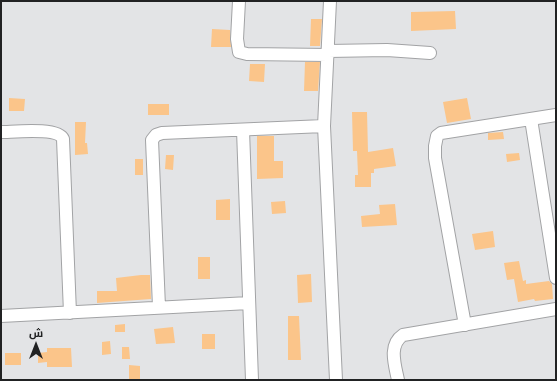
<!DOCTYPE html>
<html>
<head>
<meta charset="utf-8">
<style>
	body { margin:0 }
	#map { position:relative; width:557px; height:381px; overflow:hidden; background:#e3e4e6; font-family:Arial,Cairo,sans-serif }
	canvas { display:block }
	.frame { position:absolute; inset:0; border:2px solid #212223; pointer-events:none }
	.north { position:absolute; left:16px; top:325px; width:40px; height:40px; -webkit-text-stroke:3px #e3e4e6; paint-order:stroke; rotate:0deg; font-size:11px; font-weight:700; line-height:16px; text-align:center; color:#212223 }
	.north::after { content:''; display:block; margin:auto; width:14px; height:18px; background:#212223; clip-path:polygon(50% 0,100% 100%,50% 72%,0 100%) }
</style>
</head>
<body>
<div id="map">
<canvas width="557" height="381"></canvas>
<div class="frame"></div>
<div class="north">ش</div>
</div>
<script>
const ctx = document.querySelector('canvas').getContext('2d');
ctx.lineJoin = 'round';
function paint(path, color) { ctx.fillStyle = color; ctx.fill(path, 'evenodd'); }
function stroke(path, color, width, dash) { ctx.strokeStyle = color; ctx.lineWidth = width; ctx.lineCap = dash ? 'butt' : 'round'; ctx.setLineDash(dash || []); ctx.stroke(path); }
paint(new Path2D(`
	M 455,11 L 456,29 L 411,31 L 411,12 Z
	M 311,19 L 322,19 L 320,46 L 310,46 Z
	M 212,29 L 230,30 L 231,47 L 211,47 Z
	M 305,62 L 320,62 L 318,91 L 304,91 Z
	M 250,64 L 265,64 L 264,82 L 249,81 Z
	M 9,98 L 25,99 L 24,111 L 9,111 Z
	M 467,98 L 471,119 L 447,123 L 443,102 Z
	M 148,104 L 169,104 L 169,115 L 148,115 Z
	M 352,112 L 367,112 L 368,152 L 393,148 L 396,166 L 374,169 L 374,173 L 371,173 L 371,187 L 355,187 L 355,175 L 358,175 L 357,151 L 353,151 Z
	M 75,122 L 86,122 L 85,143 L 87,143 L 88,154 L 75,155 Z
	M 503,132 L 504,139 L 488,140 L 488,133 Z
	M 257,136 L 274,136 L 274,161 L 283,161 L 283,178 L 257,179 Z
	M 519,153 L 520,160 L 507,162 L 506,154 Z
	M 166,155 L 174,155 L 173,170 L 165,169 Z
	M 135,159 L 143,159 L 143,175 L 135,175 Z
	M 230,199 L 230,220 L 216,220 L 216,200 Z
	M 285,201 L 286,213 L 272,214 L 271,202 Z
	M 395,204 L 397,225 L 362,227 L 361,216 L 380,214 L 379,205 Z
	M 493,231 L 495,247 L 475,250 L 472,234 Z
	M 198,257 L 210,257 L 210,279 L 198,279 Z
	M 519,261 L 523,281 L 526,280 L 526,284 L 549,281 L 552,284 L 553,299 L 535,301 L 534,299 L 518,302 L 514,279 L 507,280 L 504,263 Z
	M 311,274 L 312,302 L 298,303 L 297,275 Z
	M 141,275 L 150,275 L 151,299 L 97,303 L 97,291 L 117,291 L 116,278 Z
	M 288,316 L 299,316 L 301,360 L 288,360 Z
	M 125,324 L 125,332 L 115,332 L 115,325 Z
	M 173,327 L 175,343 L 156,344 L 154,329 Z
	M 202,334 L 215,334 L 215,349 L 202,349 Z
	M 110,341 L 111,354 L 102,355 L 102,342 Z
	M 122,347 L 129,347 L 130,359 L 122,359 Z
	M 47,348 L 71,348 L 72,367 L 47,367 L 47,362 L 38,363 L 38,353 L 47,352 Z
	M 5,353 L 21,353 L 21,365 L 5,365 Z
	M 129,365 L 140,366 L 140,380 L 129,380 Z`), '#fbc58a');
const minor = new Path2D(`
	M 239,1 L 237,39 L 239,52 L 247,54 L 328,55
	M 330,1 L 324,126 L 336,380
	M 328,51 L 387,50 L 430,53
	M 531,119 L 556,278
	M 243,130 L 252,380
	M 1,132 C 13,132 58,127 63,139 L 70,313
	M 159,307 L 152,140 L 156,135 L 162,133 L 324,126
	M 1,316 L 249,303
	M 465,325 L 435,158 L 435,146 L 437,136 L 441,133 L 556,115
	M 398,380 C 395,365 388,345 403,335 L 556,309`);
stroke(minor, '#a2a3a5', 14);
stroke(minor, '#fff', 12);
</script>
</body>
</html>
